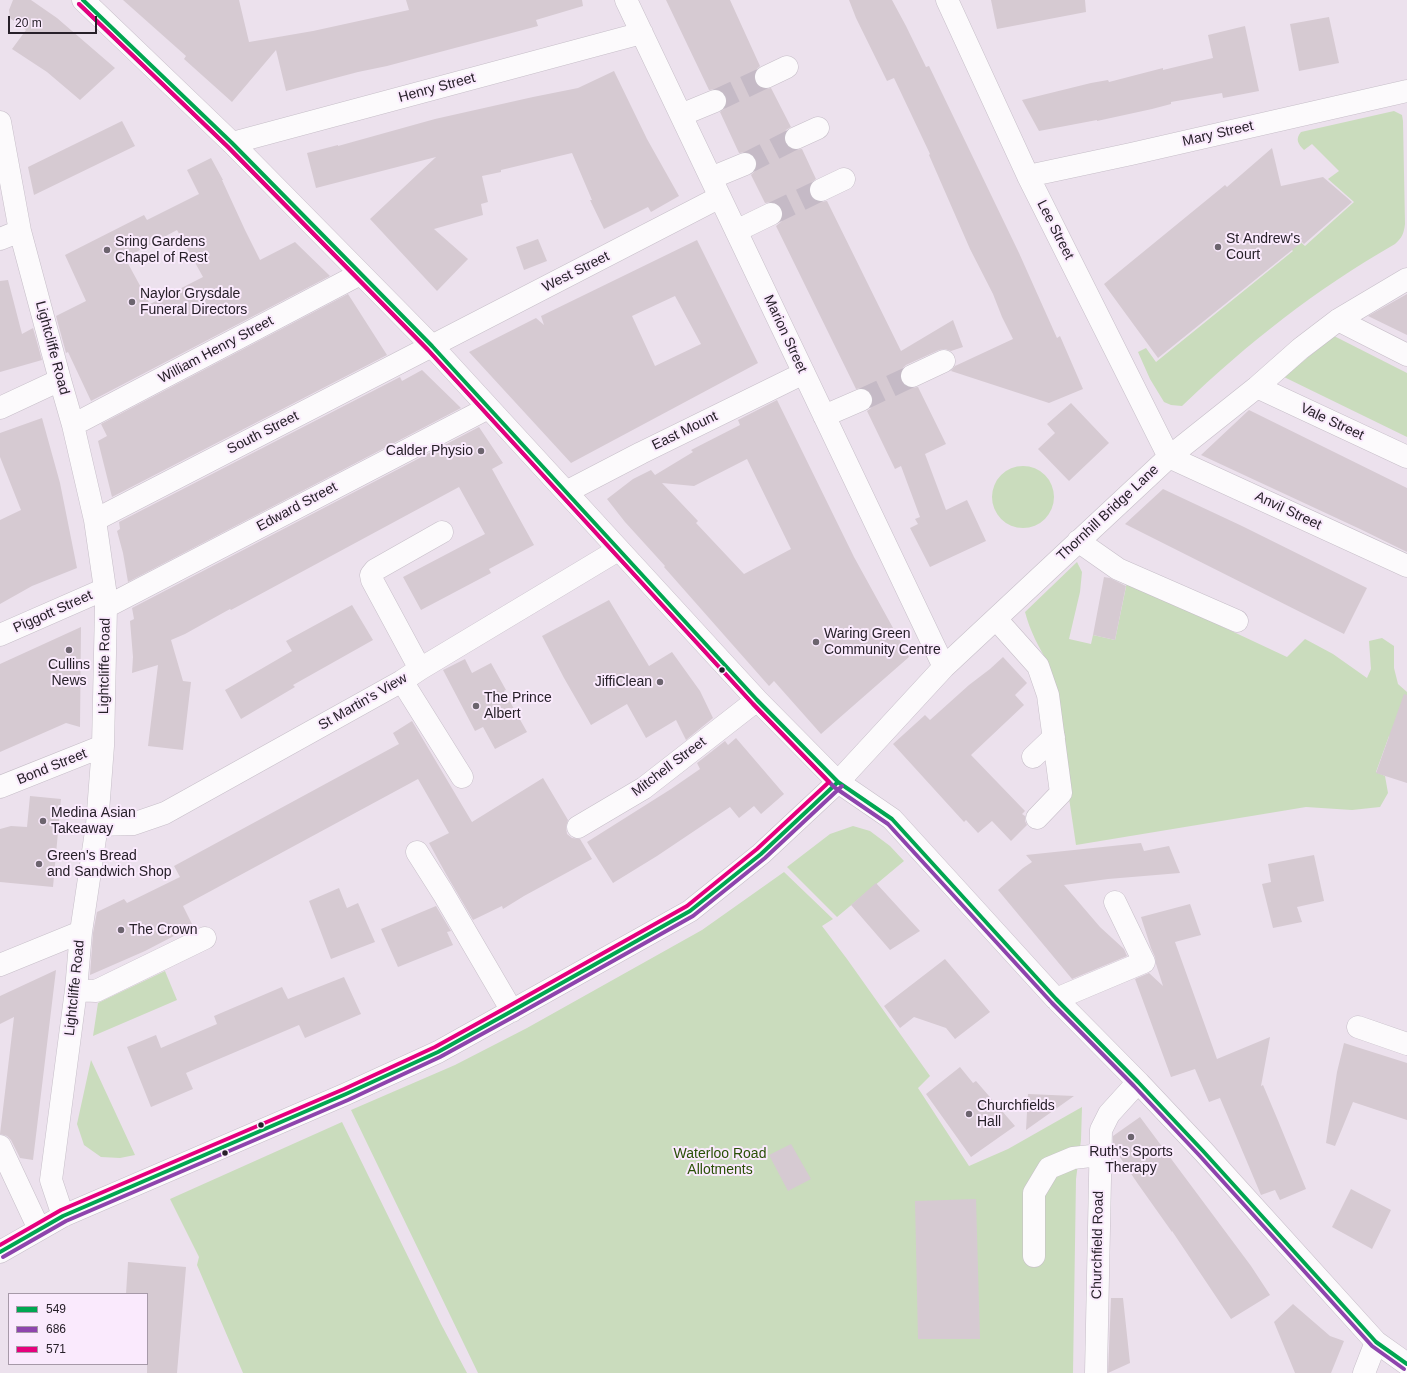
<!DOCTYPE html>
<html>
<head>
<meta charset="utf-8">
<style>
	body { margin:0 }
	#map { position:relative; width:1407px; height:1373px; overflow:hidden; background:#ece1ed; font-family:Helvetica,sans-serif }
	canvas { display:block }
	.legend { position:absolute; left:8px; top:1293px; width:140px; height:72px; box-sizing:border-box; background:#faeafd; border:1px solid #a699a8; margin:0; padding:5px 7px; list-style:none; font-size:12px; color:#272029 }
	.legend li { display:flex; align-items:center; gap:8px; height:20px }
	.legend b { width:20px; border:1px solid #a699a8 }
	.scale { position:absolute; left:8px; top:16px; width:89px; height:18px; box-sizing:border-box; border:2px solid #272029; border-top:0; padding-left:5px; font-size:12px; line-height:14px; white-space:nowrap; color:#272029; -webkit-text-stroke:3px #faeafd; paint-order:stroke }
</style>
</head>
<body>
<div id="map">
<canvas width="1407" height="1373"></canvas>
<ul class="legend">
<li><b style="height:5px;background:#00a651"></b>549</li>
<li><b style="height:5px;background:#8e44ad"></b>686</li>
<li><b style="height:5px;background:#e5007d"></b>571</li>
</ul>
<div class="scale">20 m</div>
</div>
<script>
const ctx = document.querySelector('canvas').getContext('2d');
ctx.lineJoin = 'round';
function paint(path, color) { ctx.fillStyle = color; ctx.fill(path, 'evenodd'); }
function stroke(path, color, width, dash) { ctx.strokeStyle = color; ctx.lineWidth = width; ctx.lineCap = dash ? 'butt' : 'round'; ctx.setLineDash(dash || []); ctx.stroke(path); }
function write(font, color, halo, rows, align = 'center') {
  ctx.font = font + ' Helvetica,sans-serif'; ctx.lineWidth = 4; ctx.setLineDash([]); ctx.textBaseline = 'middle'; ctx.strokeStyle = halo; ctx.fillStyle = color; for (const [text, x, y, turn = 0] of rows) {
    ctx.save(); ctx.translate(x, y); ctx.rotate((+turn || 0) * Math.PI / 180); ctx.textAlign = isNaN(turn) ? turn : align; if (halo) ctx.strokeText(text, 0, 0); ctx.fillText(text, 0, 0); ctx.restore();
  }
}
paint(new Path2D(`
	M 1394,111 L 1402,115 L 1403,121 L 1405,224 C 1404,233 1402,238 1395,244 C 1315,290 1249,342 1182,406 L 1171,405 L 1164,402 L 1150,379 L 1138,352 L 1146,348 L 1156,362 L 1293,251 L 1276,235 L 1284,227 L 1305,246 L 1354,202 L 1328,179 L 1339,171 L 1312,144 L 1304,150 C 1298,144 1295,139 1301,132 Z
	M 1334,336 L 1407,373 L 1407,437 L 1284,377 Z
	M992 497a31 31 0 1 1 62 0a31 31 0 1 1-62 0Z
	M 1077,562 L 1082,572 L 1080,592 L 1069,639 L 1091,644 L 1093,635 L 1115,640 L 1127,582 L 1287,657 L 1305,639 L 1333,654 L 1367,678 L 1371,669 L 1369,641 L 1382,638 L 1394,646 L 1394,668 L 1398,684 L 1407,692 L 1407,741 L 1389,736 L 1376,772 L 1385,776 L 1388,793 L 1380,807 L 1352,810 L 1306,807 L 1076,845 L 1049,664 C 1039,648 1030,631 1025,612 Z
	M 853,826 L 870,831 L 890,846 L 904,861 L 837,917 L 787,867 L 830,834 Z
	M 784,872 L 833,919 L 822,926 L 847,959 L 930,1076 L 918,1088 L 969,1166 L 1008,1149 L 1082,1107 L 1081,1140 L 1076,1179 L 1073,1373 L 478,1373 L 351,1110 L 455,1065 L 527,1028 L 702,930 Z
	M 165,971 L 177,1000 L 93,1036 L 98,1003 Z
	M 91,1060 L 135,1155 L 120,1158 L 101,1157 L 84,1145 L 77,1124 Z
	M 342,1122 L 441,1324 L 467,1373 L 243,1373 L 197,1265 L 199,1257 L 170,1199 Z`), '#cadcbd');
paint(new Path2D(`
	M 13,0 L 31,0 L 57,18 L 115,68 L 80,100 L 47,72 L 12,49 L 26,30 L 10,18 L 9,10 Z
	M 123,0 L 239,0 L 249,42 L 313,31 L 409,10 L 406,0 L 582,0 L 583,6 L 536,20 L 538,26 L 387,66 L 358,72 L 286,91 L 276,50 L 232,102 L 184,59 L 186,56 Z
	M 666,0 L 730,0 L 760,66 L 756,70 L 754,76 L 755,83 L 759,87 L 765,89 L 771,88 L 791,127 L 786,130 L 784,136 L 785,144 L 788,148 L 794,150 L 802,149 L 816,179 L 811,183 L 809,189 L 810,196 L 814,200 L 820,202 L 827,201 L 901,351 L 953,320 L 963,347 L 951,351 L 945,349 L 939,350 L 906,365 L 902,369 L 900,375 L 901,382 L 905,386 L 911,388 L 918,387 L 946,444 L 925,454 L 946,510 L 967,500 L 986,541 L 930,567 L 910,528 L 918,524 L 915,519 L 920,517 L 901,466 L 895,469 L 867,411 L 871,408 L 873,402 L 872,395 L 869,390 L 863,388 L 856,389 L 776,226 L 782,221 L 783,214 L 782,208 L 778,203 L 772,202 L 765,203 L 751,175 L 755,171 L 757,166 L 756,159 L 752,154 L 747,152 L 739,153 L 720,112 L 725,108 L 727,103 L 726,96 L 722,91 L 717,89 L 709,90 Z
	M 849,0 L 892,0 L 906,26 L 926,67 L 929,66 L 1019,253 L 1057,338 L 1060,336 L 1083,389 L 1049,403 L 951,371 L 955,366 L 1013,339 L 1002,317 L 993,294 L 970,249 L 929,155 L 930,154 L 894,78 L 887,81 L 856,18 Z
	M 991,0 L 1085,0 L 1086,12 L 997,29 Z
	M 1329,17 L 1339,63 L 1299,71 L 1290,24 Z
	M 1245,26 L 1259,91 L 1223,98 L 1222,93 L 1171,102 L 1171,104 L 1152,109 L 1097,121 L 1097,120 L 1039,131 L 1022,100 L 1091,83 L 1108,80 L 1109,82 L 1163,68 L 1163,70 L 1213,58 L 1208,35 Z
	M 614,71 L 647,139 L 679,196 L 651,212 L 648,207 L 604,229 L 590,200 L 592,200 L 572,153 L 501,170 L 501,172 L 482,176 L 488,202 L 481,204 L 483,215 L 434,229 L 468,259 L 437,291 L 370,219 L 436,157 L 316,188 L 307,153 L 338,145 L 338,146 L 435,119 L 533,97 L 578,88 Z
	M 122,121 L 135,146 L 34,195 L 28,167 Z
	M 1272,148 L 1281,186 L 1323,177 L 1352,202 L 1304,244 L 1302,242 L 1158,358 L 1104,284 L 1225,185 L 1227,187 Z
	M 211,158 L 223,180 L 222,180 L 245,230 L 260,260 L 295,242 L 330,276 L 91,401 L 68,352 L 66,353 L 56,316 L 86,301 L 65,255 L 144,215 L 147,220 L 199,194 L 187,170 ZM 177,230 L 203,277 L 150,304 L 125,258 Z
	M 538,239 L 547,261 L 524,270 L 516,247 Z
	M 697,240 L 758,363 L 571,463 L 469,352 L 536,318 L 544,325 L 541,316 ZM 675,296 L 701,344 L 655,366 L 632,316 Z
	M 8,280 L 22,334 L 33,328 L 42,360 L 0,372 L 0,281 Z
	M 348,294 L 387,355 L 112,497 L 98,441 L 107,436 L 101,424 Z
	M 1407,294 L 1407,335 L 1368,316 Z
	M 422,370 L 461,408 L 128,582 L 123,553 L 117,531 L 120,529 L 119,522 L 400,377 L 402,381 Z
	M 777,400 L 854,557 L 909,657 L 821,734 L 774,681 L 769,686 L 664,567 L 665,566 L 625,522 L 607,499 L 633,479 L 651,470 L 655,475 L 693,452 L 691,450 L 740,425 L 738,420 ZM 747,459 L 791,549 L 744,574 L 696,523 L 698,521 L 662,483 L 694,486 Z
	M 1071,403 L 1109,443 L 1069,481 L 1038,449 L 1055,433 L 1047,424 Z
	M 1249,410 L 1407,488 L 1407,552 L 1360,529 L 1201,455 Z
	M 42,418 L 60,483 L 77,568 L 32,586 L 0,604 L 0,520 L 21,510 L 0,457 L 0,433 Z
	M 479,427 L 503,463 L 492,469 L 534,545 L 489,569 L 491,573 L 421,610 L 403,577 L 485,534 L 459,487 L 231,610 L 230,609 L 185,634 L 171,640 L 183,681 L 191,682 L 183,750 L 148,746 L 158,665 L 132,673 L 133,657 L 130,621 L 134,619 L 132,608 Z
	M 1163,489 L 1242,526 L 1367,588 L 1344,634 L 1125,524 Z
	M 1104,577 L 1110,578 L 1126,586 L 1115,640 L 1093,635 Z
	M 609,600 L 649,666 L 672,652 L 700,691 L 713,718 L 686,740 L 676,720 L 646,738 L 627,704 L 591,725 L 564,678 L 542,636 Z
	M 352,605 L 373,640 L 293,685 L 295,687 L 241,719 L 225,690 L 292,651 L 286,641 Z
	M 81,627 L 80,727 L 66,723 L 0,752 L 0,664 Z
	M 1003,657 L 1027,683 L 1015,695 L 1024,705 L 971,755 L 1025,811 L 1022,814 L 1025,816 L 1025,821 L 1027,825 L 1011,841 L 992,821 L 978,833 L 966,820 L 964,822 L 893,744 L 925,715 L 930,720 L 969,685 L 990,669 Z
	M 465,659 L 472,673 L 491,663 L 506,690 L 504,691 L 527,732 L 495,749 L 483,727 L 475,731 L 443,670 Z
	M 1404,694 L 1407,695 L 1407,783 L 1376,773 Z
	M 412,721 L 472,822 L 543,778 L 568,820 L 566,827 L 567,834 L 572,838 L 580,839 L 592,859 L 524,896 L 503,909 L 502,906 L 473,920 L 446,874 L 429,843 L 449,833 L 418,779 L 183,906 L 193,926 L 145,951 L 90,975 L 93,933 L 97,912 L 124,899 L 127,903 L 180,877 L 174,866 L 399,744 L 393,733 Z
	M 736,738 L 784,794 L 761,814 L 754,806 L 739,818 L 730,807 L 657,856 L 613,883 L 587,842 L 671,789 L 700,769 L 697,763 L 725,741 L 728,745 Z
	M 30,796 L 61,799 L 53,887 L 0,882 L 0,829 L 11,826 L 27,827 Z
	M 1141,843 L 1144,851 L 1169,846 L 1180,873 L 1108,879 L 1064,885 L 1100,927 L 1124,949 L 1127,956 L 1072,979 L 998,890 L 1023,868 L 1032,862 L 1026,855 Z
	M 1314,855 L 1324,901 L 1297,907 L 1302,922 L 1273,928 L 1262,884 L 1271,882 L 1268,864 Z
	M 876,883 L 920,931 L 890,950 L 851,905 Z
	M 339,888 L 347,908 L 358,903 L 375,942 L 331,959 L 309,901 Z
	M 1190,904 L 1201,935 L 1175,942 L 1217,1059 L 1270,1037 L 1261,1086 L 1263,1085 L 1279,1123 L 1306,1189 L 1280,1200 L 1275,1190 L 1261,1195 L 1220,1098 L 1209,1102 L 1195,1069 L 1171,1077 L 1135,979 L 1149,973 L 1163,986 L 1156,964 L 1155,957 L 1151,948 L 1141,917 Z
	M 436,906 L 451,931 L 447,932 L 453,945 L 398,967 L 381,929 Z
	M 945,959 L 990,1012 L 955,1039 L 946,1028 L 914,1017 L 900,1028 L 884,1006 Z
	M 56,970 L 33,1160 L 20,1158 L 11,1140 L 7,1136 L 0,1134 L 14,1017 L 0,1024 L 0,996 Z
	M 344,977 L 361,1014 L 305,1038 L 299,1025 L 186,1073 L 193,1089 L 151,1107 L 127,1047 L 156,1035 L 161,1048 L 217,1024 L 214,1016 L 282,987 L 288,999 Z
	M 1344,1043 L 1407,1063 L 1407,1120 L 1353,1102 L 1335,1146 L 1326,1143 L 1337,1072 Z
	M 960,1067 L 973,1083 L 976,1081 L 1015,1126 L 971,1157 L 926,1094 Z
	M 1028,1094 L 1074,1096 L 1026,1130 Z
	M 1140,1117 L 1251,1266 L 1270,1295 L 1231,1319 L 1172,1231 L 1172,1232 L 1138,1184 L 1113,1147 L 1113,1136 Z
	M 791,1144 L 811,1179 L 788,1191 L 769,1155 Z
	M 1351,1189 L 1391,1210 L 1372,1249 L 1332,1227 Z
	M 976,1199 L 980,1339 L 918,1339 L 915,1201 Z
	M 128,1262 L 186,1267 L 177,1373 L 147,1373 L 147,1294 L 126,1294 Z
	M 1111,1298 L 1123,1298 L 1130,1363 L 1108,1373 Z
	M 1293,1304 L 1330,1336 L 1344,1341 L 1331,1373 L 1295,1373 L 1274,1322 Z`), '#d6cad2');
stroke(new Path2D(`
	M 715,101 L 766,77
	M 745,164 L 796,138
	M 771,214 L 821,190
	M 861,400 L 912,376`), '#c5bac6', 22, [22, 11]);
const minor = new Path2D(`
	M 83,0 L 232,143 L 432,346 L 757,700 L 838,782 L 892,819 L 1056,999 L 1138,1082 L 1203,1151 L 1376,1342 L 1407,1364
	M 626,0 L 944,667
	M 947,0 L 1028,176 L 1169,457 L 1407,566
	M 766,77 L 787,67
	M 681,115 L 715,101
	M 0,122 L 20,231 L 60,380 L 73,425 L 95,520 L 105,589 L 106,607 L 103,746 L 97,825 L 81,932 L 76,990 L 51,1180 L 63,1216
	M 796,138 L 818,128
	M 232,143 L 642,33
	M 1028,176 L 1131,154 L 1407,91
	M 711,178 L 745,164
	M 821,190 L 844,179
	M 736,231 L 771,214
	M 0,239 L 20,231
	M 1338,320 L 1407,355
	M 912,376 L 944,361
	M 1257,387 L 1407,457
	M 0,408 L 60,380
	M 824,416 L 861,400
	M 73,425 L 360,274
	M 566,492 L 641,453 L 804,373
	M 95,520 L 720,197
	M 1078,541 L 1118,569 L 1237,621
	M 106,607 L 488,408
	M 996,619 L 1038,666 L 1048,695 L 1061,793 L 1037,818
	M 0,635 L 105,589
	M 420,669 L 372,580 L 371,575 L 375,570 L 442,532
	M 402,681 L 462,777
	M 1033,757 L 1054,737
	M 0,787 L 103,746
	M 97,825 L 133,824 L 165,813 L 402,681 L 420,669 L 618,550
	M 578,827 L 644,788 L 757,700
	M 417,852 L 443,893 L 512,1011
	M 0,965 L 81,932
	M 76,990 L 96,991 L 205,938
	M 1056,999 L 1144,962 L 1115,902
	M 1358,1027 L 1407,1044
	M 0,1146 L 39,1229
	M 0,1252 L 63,1216 L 346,1094 L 438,1052 L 690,911 L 761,854 L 838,782 L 944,667 L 1169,457 L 1257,387 L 1300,349 L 1338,320 L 1407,279
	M 1034,1256 L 1034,1193 L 1049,1168 L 1073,1158 L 1100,1155
	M 1096,1373 L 1101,1130 L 1109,1114 L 1138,1082
	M 1364,1373 L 1376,1342`);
stroke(minor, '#c6bec8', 23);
stroke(minor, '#fcfafc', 22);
stroke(new Path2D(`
	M 83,0 L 232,143 L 432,346 L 757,700 L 838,782 L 892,819 L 1056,999 L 1138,1082 L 1203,1151 L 1376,1342 L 1407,1364
	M 0,1252 L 63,1216 L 346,1094 L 438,1052 L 512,1011 L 690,911 L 761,854 L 838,782`), '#00a651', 4);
stroke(new Path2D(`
	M 79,4 L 228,147 L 428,350 L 753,704 L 834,787 L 888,824 L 1052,1003 L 1134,1086 L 1199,1155 L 1372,1346 L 1404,1369
	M 3,1257 L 66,1221 L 348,1100 L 440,1057 L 515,1016 L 693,916 L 765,858 L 842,786`), '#8e44ad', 4);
stroke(new Path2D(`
	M 0,1245 L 61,1210 L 344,1089 L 435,1047 L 509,1006 L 687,906 L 757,849 L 829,782 L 753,704 L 428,350 L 228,147 L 79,4`), '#e5007d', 4);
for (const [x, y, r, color] of [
	[1218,247,4,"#6c646e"],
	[107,250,4,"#6c646e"],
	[132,302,4,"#6c646e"],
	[481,451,4,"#6c646e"],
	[816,642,4,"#6c646e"],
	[69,650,4,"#6c646e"],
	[722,670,3.5,"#272029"],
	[660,682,4,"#6c646e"],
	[476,706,4,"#6c646e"],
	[43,821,4,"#6c646e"],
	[39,864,4,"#6c646e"],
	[121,930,4,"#6c646e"],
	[969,1114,4,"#6c646e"],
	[261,1125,3.5,"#272029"],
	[1131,1137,4,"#6c646e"],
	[225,1153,3.5,"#272029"]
]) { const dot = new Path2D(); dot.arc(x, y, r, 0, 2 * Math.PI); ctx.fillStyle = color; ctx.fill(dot); stroke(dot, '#faeafd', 1.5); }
write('14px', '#272029', '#faeafd', [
	["Henry Street",437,88,-15],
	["Mary Street",1218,134,-13],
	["Lee Street",1055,230,63],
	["West Street",576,272,-27],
	["Marion Street",785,334,65],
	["Lightcliffe Road",52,348,75],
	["William Henry Street",216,350,-28],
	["Vale Street",1332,422,25],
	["East Mount",685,431,-26],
	["South Street",263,433,-27],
	["Edward Street",297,507,-28],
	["Anvil Street",1288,511,25],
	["Thornhill Bridge Lane",1108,513,-43],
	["Piggott Street",53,612,-24],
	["Lightcliffe Road",105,666,-89],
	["St Martin's View",363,702,-30],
	["Bond Street",52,767,-22],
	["Mitchell Street",669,767,-37],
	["Lightcliffe Road",75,988,-84],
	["Churchfield Road",1098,1245,-89]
]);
write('14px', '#272029', '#faeafd', [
	["St Andrew's",1226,239],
	["Court",1226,255],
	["Sring Gardens",115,242],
	["Chapel of Rest",115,258],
	["Naylor Grysdale",140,294],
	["Funeral Directors",140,310],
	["Calder Physio",473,451,"right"],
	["Waring Green",824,634],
	["Community Centre",824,650],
	["Cullins",69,665,"center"],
	["News",69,681,"center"],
	["JiffiClean",652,682,"right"],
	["The Prince",484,698],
	["Albert",484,714],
	["Medina Asian",51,813],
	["Takeaway",51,829],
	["Green's Bread",47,856],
	["and Sandwich Shop",47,872],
	["The Crown",129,930],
	["Churchfields",977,1106],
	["Hall",977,1122],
	["Ruth's Sports",1131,1152,"center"],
	["Therapy",1131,1168,"center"]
], 'left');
write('14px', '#2a5007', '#faeafd', [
	["Waterloo Road",720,1154],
	["Allotments",720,1170]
]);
</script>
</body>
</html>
